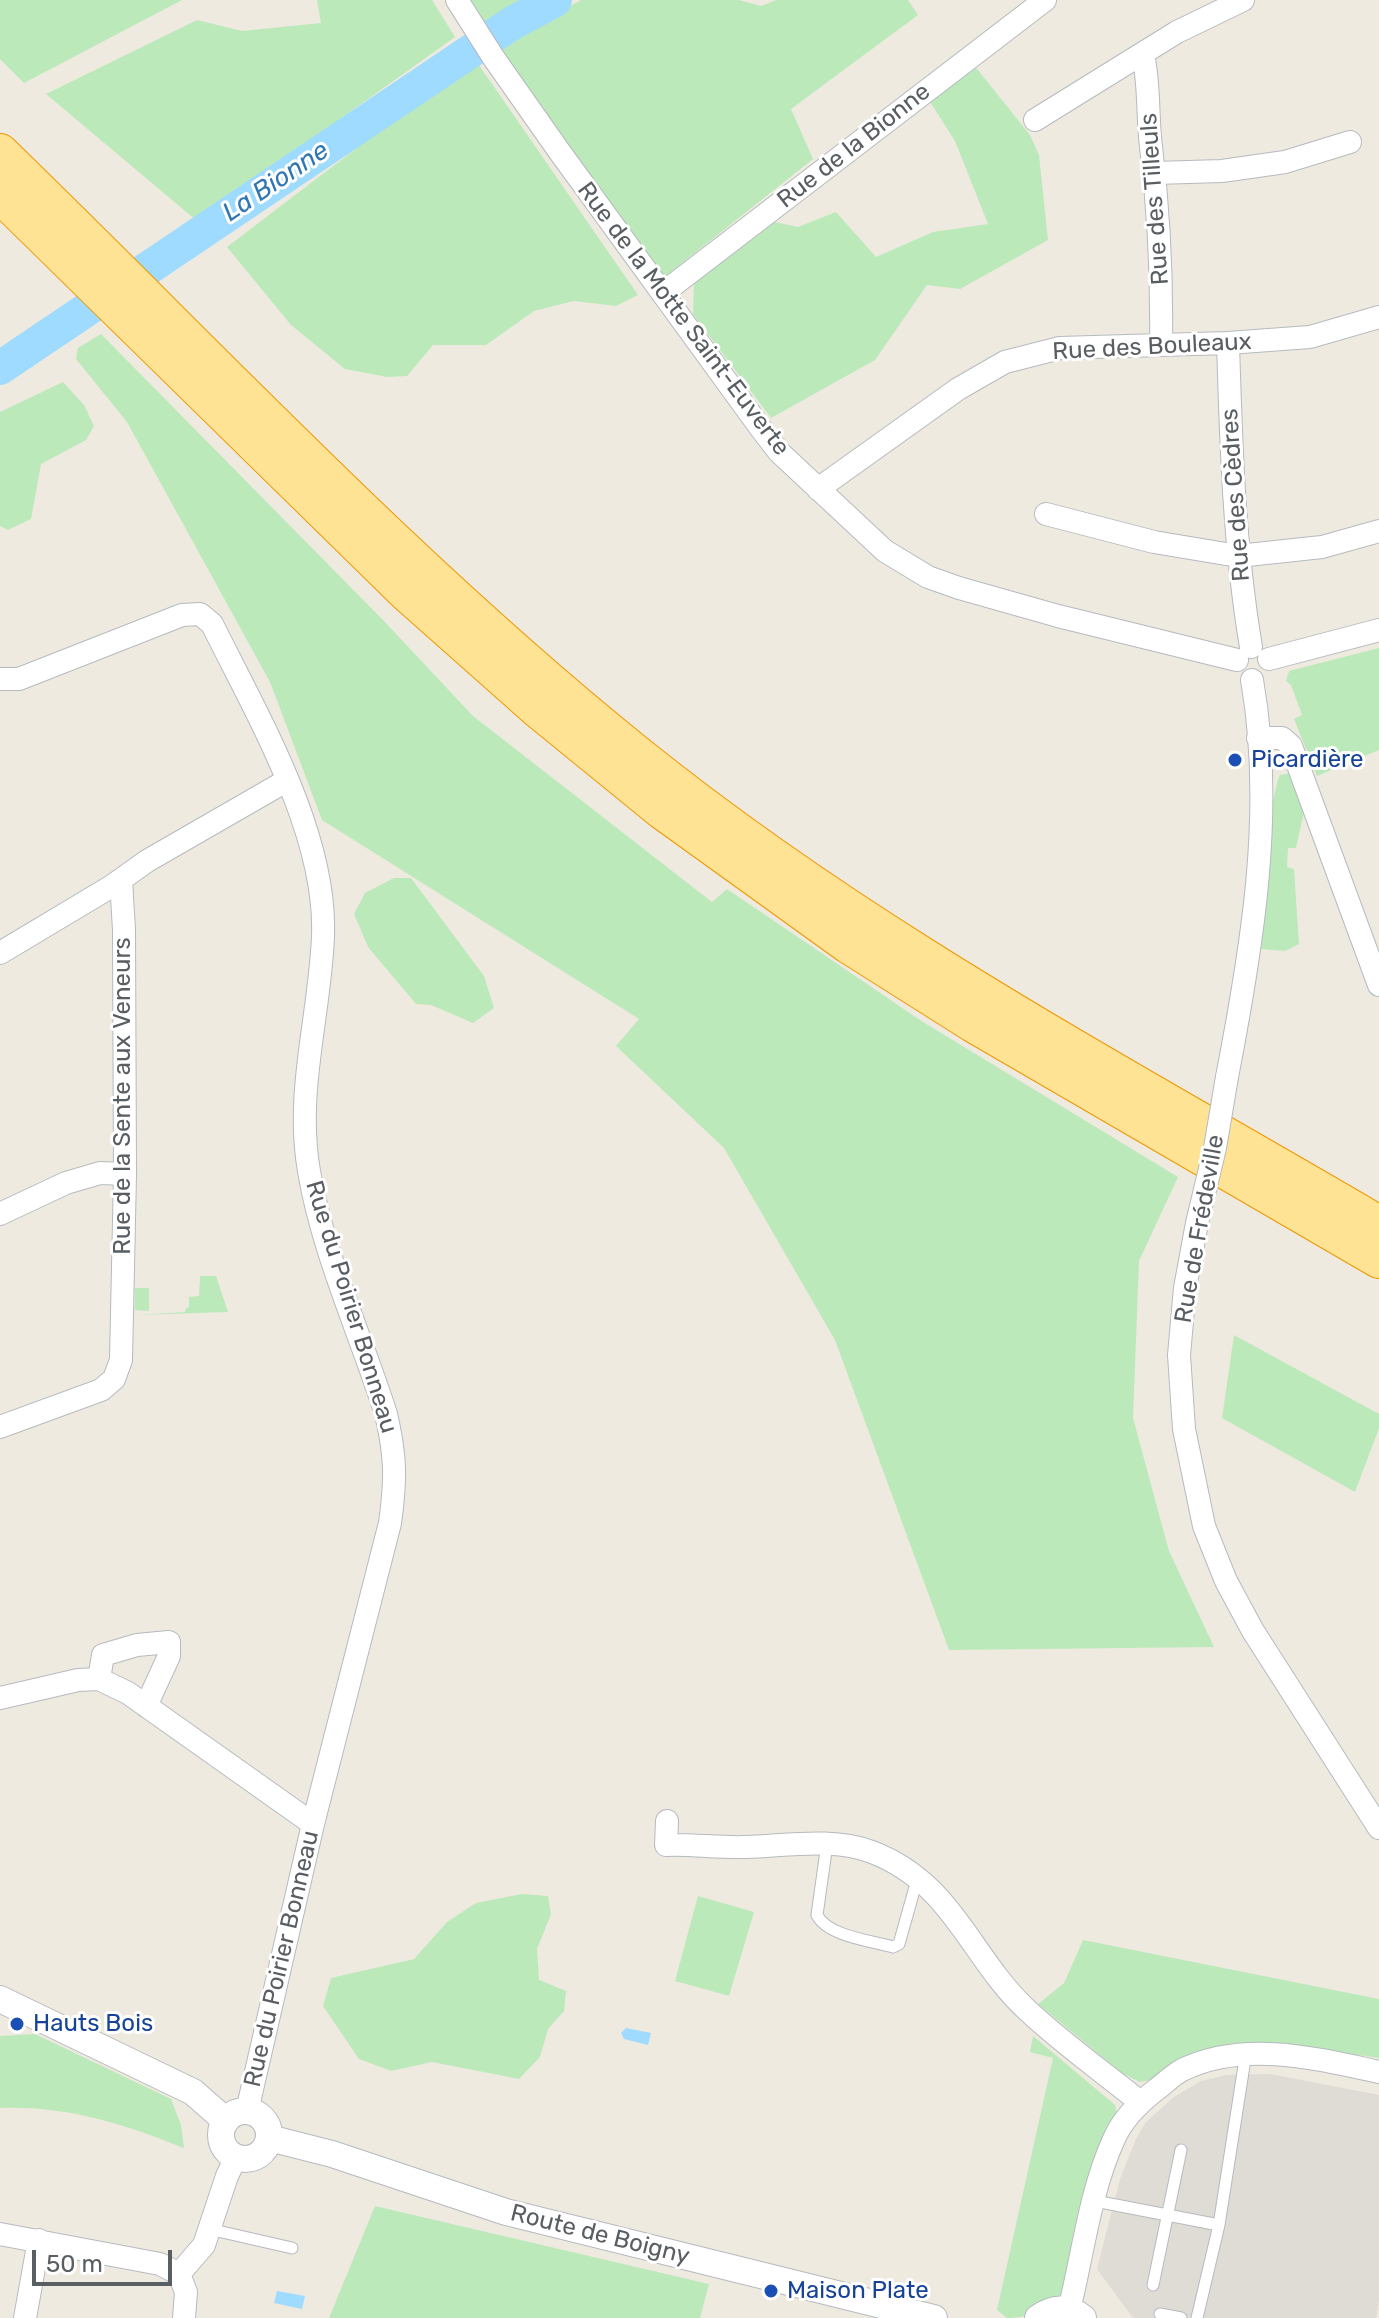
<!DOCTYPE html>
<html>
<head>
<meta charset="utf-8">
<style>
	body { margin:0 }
	#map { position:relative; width:1379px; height:2318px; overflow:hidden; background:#eeeae0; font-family:Rubik,sans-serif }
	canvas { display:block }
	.scale { position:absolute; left:32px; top:2250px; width:140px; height:36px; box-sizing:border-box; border:4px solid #595e63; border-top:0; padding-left:10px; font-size:24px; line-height:28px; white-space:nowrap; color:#595e63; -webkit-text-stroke:6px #fff; paint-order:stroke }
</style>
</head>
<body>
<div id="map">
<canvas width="1379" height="2318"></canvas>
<div class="scale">50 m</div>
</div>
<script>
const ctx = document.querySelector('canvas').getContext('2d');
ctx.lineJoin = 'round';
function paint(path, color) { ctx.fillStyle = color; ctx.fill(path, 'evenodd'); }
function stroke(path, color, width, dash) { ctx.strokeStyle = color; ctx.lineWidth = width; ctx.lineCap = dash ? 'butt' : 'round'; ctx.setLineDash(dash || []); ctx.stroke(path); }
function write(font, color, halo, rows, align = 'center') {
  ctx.font = font + ' Rubik,sans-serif'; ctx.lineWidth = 6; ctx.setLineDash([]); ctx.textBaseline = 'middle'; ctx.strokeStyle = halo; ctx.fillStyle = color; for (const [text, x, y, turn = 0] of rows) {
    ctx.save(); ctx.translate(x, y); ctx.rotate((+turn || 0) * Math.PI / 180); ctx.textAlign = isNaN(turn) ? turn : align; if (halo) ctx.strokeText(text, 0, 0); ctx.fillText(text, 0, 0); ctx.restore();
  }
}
paint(new Path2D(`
	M 1270,2074 L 1379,2095 L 1379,2302 L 1376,2318 L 1133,2318 L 1097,2269 L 1120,2179 L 1136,2139 L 1146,2122 L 1174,2097 L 1201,2081 L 1226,2075 Z`), '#dedcd5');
paint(new Path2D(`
	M 0,0 L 182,0 L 24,83 L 0,59 Z
	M 317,0 L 432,0 L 455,37 L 197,221 L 46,94 L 197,20 L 242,31 L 321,23 Z
	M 462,0 L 555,0 L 486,32 Z
	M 581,0 L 739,0 L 761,6 L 776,0 L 908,0 L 918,15 L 791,109 L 813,159 L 662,279 L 495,48 Z
	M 479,65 L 638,295 L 616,306 L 574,301 L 534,311 L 486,345 L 433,345 L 407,376 L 387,377 L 345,369 L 291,325 L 227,247 L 362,144 Z
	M 974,65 L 1030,135 L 1039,155 L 1048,240 L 960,289 L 927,285 L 875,360 L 771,418 L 693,314 L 694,283 L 756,218 L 798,227 L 836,212 L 876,257 L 933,232 L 988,224 L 955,141 L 930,102 Z
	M 101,334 L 383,620 L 473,716 L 712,902 L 727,889 L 923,1022 L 1178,1177 L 1139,1261 L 1133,1418 L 1169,1551 L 1214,1647 L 949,1650 L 835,1340 L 724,1148 L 616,1046 L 639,1019 L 322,820 L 270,682 L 127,422 L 76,359 L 78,348 Z
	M 63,382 L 84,405 L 94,426 L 86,440 L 41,464 L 31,519 L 8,530 L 0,526 L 0,412 Z
	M 1379,648 L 1379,750 L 1317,776 L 1294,719 L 1302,715 L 1291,685 L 1286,681 L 1289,671 Z
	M 1291,773 L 1304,812 L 1296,848 L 1288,848 L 1287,867 L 1294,869 L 1299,944 L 1285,951 L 1261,949 L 1268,824 L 1278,779 L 1280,775 Z
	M 394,878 L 411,878 L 484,976 L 494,1008 L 473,1023 L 431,1005 L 416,1004 L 368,947 L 354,914 L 365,893 Z
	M 200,1276 L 216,1276 L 228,1312 L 137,1315 L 185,1312 L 186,1308 L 189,1307 L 189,1297 L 199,1296 Z
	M 135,1288 L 149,1288 L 149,1311 L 135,1310 Z
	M 1234,1335 L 1379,1414 L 1379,1428 L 1355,1492 L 1222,1418 Z
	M 522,1894 L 548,1896 L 551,1914 L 537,1949 L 539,1980 L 566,1991 L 564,2011 L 548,2029 L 540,2057 L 519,2079 L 432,2062 L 391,2071 L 359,2059 L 323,2006 L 331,1978 L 414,1959 L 447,1922 L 476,1903 Z
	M 698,1896 L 754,1912 L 729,1996 L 675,1981 Z
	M 1083,1940 L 1379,1999 L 1379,2058 L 1306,2047 L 1140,2082 L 1123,2074 L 1038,2004 L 1064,1983 Z
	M 35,2034 L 171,2099 L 181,2125 L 184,2148 C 125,2124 64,2105 0,2108 L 0,2036 Z
	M 1033,2036 L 1115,2105 L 1117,2114 L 1068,2274 L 1065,2274 C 1063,2283 1063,2293 1057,2300 C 1047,2312 1022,2318 1007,2318 L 997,2310 L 1053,2058 L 1030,2052 Z
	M 375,2206 L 709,2284 L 700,2318 L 329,2318 Z`), '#bce9ba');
paint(new Path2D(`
	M 626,2028 L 651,2033 L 648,2045 L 624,2039 L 621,2033 Z
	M 277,2291 L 305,2296 L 302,2309 L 274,2303 Z`), '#9fdaff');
stroke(new Path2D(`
	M 0,368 L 511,24 L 555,0`), '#9fdaff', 34);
const service = new Path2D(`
	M 827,1844 L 817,1915 C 827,1936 872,1941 893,1947 L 899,1944 L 917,1880
	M 1095,2201 L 1219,2225 L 1246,2053
	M 209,2229 L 292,2248
	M 1153,2285 L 1181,2150
	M 1160,2314 L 1181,2318
	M 1197,2318 L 1219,2225`);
const minor = new Path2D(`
	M 457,0 L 493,57 L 559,151 L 762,430 L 779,452 L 885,551 L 928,577 L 959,588 L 1058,616 L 1237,660
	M 1143,55 C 1150,85 1147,116 1151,147 C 1159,213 1162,278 1161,344
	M 1035,120 L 1177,32 L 1243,0
	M 1155,173 L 1222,171 L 1285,162 L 1350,142
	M 663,293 L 1045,0
	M 1228,343 C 1231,445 1234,546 1251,647
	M 818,489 L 958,389 L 1005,362 L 1060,348 L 1228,343 L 1310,337 L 1379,317
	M 1046,514 L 1154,542 L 1238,556 L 1322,547 L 1379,531
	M 1269,659 L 1379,630
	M 0,679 L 19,679 L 182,615 L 200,614 L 212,624 C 257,715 327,833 323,936 C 320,1015 295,1092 309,1171 C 322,1251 361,1336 386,1414 C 396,1457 396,1480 390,1523 L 313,1824 L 247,2111
	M 1258,738 L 1282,738 L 1291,746 L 1379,985
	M 0,953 L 112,886 L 147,861 L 286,781
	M 1227,1077 C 1252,948 1275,810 1252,680
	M 0,1214 L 66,1183 L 100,1173 L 125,1174
	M 1197,1223 L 1185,1288 L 1179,1355 L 1184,1429 L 1204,1526 L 1226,1581 L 1253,1631 L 1379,1828
	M 0,1427 L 101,1390 L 114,1379 L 121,1360 L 125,1174 L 124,930 L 121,880
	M 99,1679 L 103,1655 L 137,1645 L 169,1642 L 169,1656 L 146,1706
	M 0,1698 L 78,1680 L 99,1679 L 128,1693 L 313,1824
	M 667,1821 L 666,1845 C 693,1844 719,1848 745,1847 C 786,1846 832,1837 872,1852 C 953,1883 970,1957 1027,2010 C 1062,2043 1103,2072 1140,2102
	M 0,2234 L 160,2264 L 179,2274
	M 179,2274 L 204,2245 L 227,2176 L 236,2157
	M 179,2274 L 186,2292 L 184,2318
	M 1069,2310 C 1083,2254 1090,2191 1114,2139 C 1123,2118 1140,2102 1157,2089 C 1165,2083 1173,2075 1182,2070 C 1244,2040 1315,2058 1379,2072
	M 25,2318 L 39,2240`);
const tertiary = new Path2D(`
	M 0,1999 L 193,2092 L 226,2121
	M221 2135a24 24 0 1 1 48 0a24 24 0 1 1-48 0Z
	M 269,2138 L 332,2154 L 506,2212 L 934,2318
	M 1038,2318 C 1053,2307 1068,2306 1083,2318`);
const trunk = new Path2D(`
	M 0,152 C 209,355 408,569 635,752 C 865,938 1125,1075 1379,1224
	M 0,195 L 405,592 L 538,710 L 662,811 L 848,945 L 973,1024 L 1379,1260`);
stroke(service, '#b6babf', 13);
stroke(minor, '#b6babf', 24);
stroke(tertiary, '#b6babf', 28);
stroke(trunk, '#ee9800', 38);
stroke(service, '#fff', 11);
stroke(minor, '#fff', 22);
stroke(tertiary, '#fff', 26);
stroke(trunk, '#ffe395', 36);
const minorBridge = new Path2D(`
	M 1197,1223 L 1215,1148 L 1227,1077`);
stroke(minorBridge, '#b6babf', 24, []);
stroke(minorBridge, '#fff', 22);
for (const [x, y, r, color] of [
	[1235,760,8,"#1a4fb4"],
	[17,2024,8,"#1a4fb4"],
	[771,2291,8,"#1a4fb4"]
]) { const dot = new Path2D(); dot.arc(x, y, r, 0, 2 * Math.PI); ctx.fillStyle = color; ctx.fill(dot); stroke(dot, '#fff', 3); }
write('24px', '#595e63', '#fff', [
	["Rue de la Bionne",854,146,-38],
	["Rue des Tilleuls",1155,199,-94],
	["Rue de la Motte Saint-Euverte",683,319,53],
	["Rue des Bouleaux",1152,347,-3],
	["Rue des Cèdres",1236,495,-94],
	["Rue de la Sente aux Veneurs",123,1096,-90],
	["Rue de Frédeville",1200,1229,-80],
	["Rue du Poirier Bonneau",351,1307,73],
	["Rue du Poirier Bonneau",282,1959,-77],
	["Route de Boigny",600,2235,14]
]);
write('24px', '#164399', '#fff', [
	["Picardière",1251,760],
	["Hauts Bois",33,2024],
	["Maison Plate",787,2291]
], 'left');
write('italic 26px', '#3076b2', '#fff', [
	["La Bionne",276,182,-34]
]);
</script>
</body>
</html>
